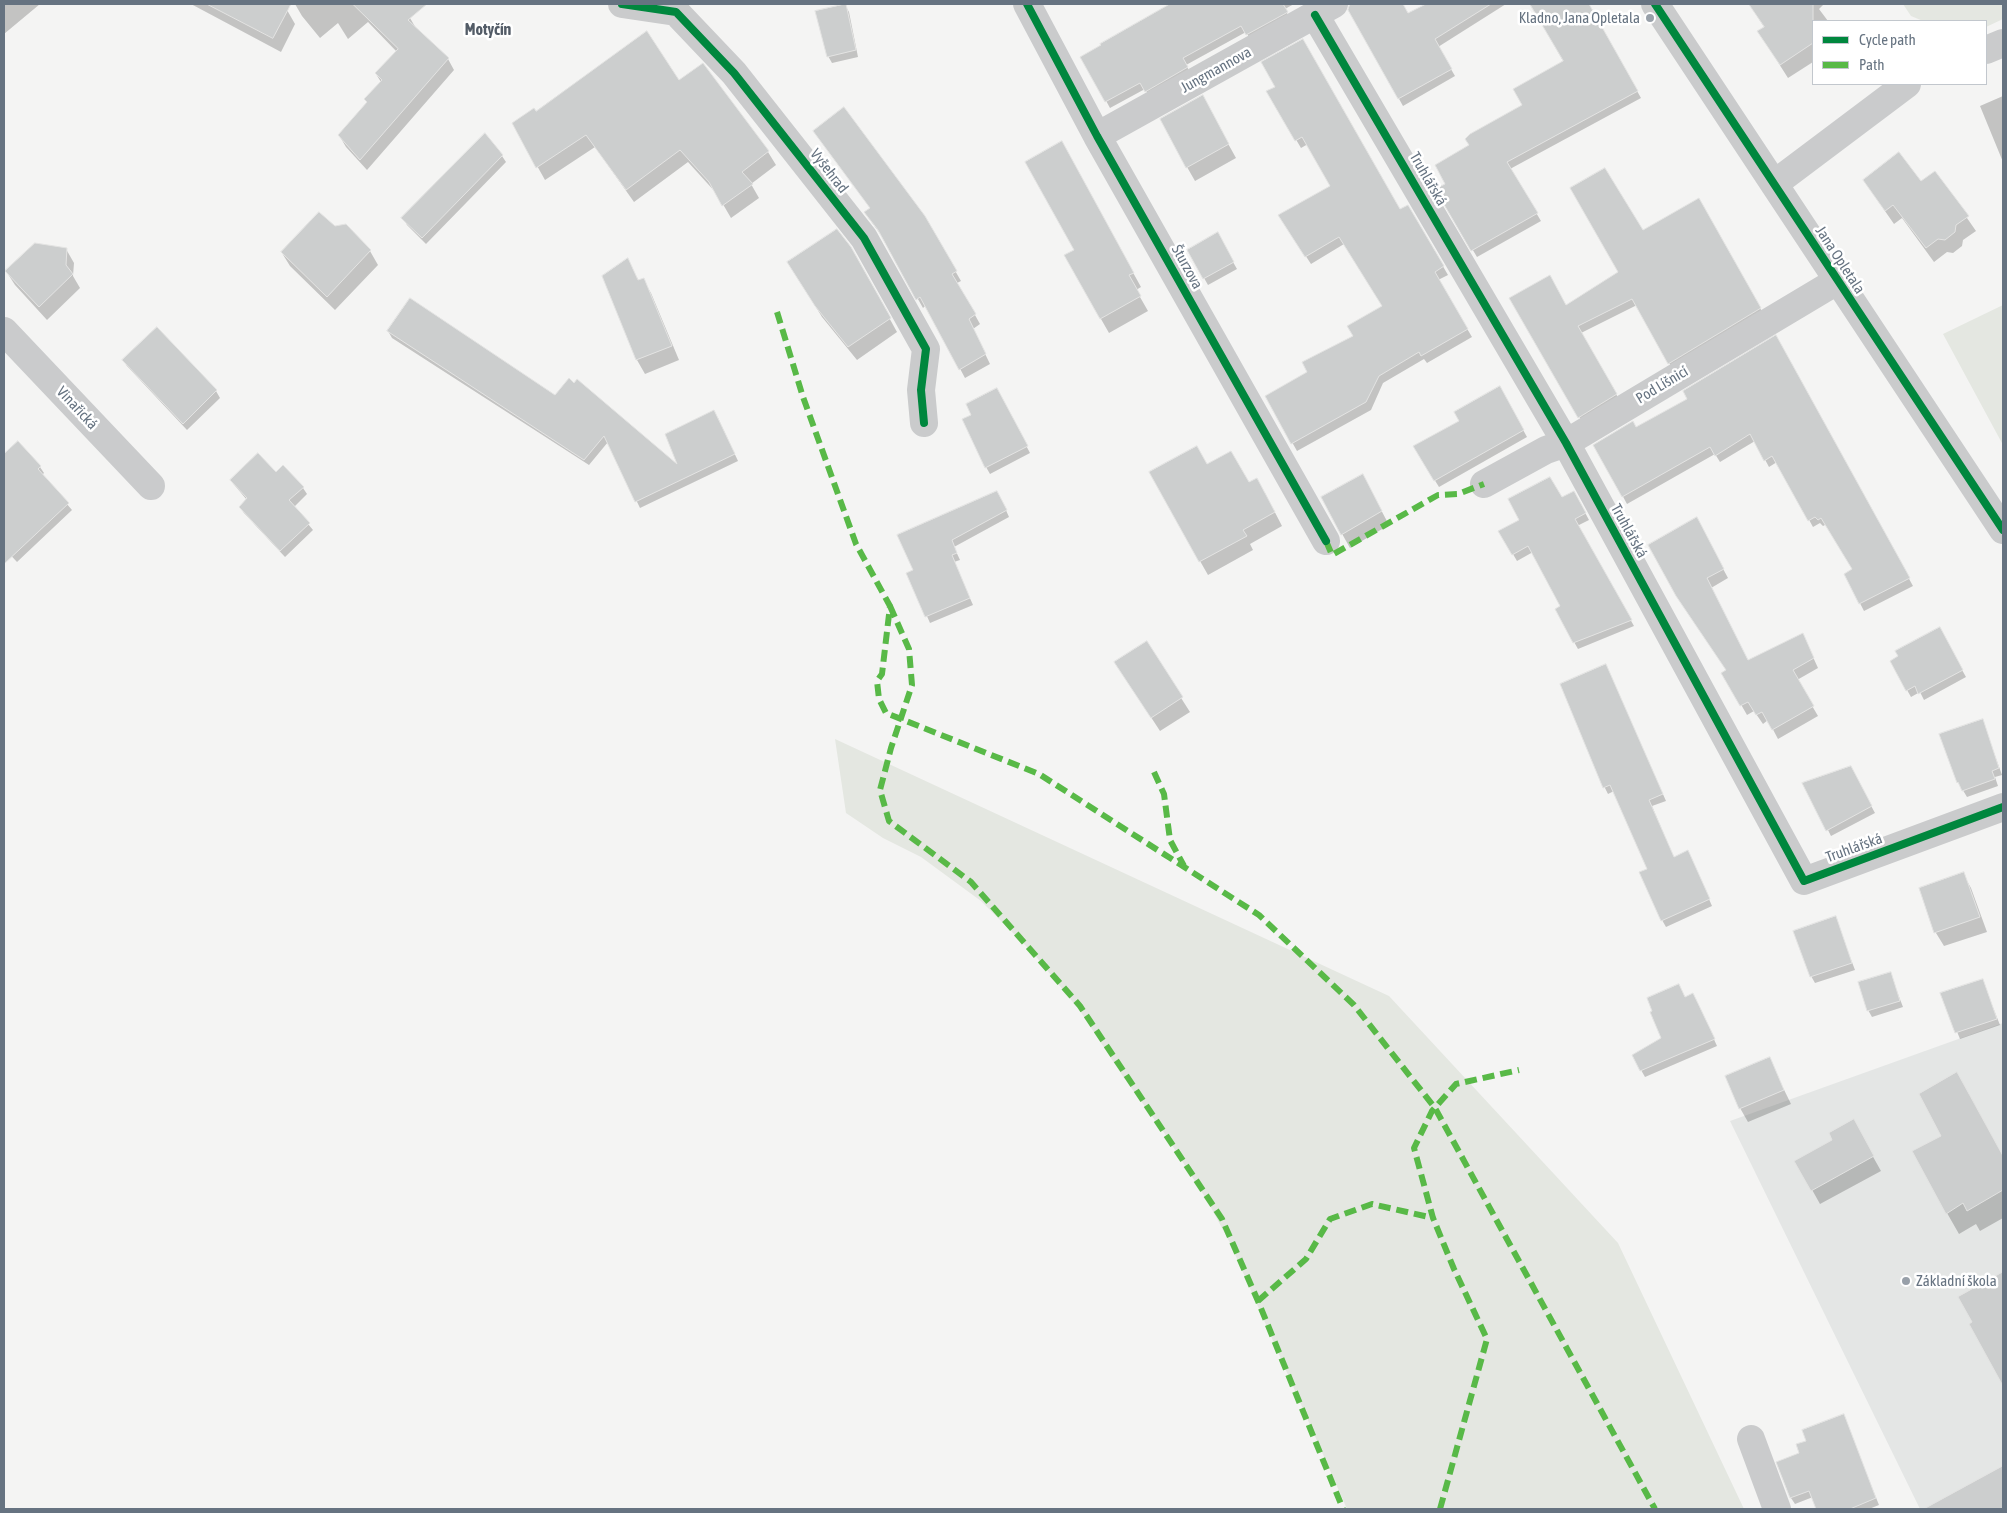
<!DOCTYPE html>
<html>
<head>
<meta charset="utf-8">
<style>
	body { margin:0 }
	#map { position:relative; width:2007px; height:1513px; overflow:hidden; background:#f4f4f3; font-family:"Asap Condensed",sans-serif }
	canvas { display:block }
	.frame { position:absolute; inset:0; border:5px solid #667381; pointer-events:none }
	.legend { position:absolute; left:1812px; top:20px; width:175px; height:65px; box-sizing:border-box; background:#fff; border:1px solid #c2c7cd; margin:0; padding:6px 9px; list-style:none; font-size:15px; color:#667381 }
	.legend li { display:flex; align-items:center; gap:10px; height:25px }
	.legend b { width:25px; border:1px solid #c2c7cd }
</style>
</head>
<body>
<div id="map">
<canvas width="2007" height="1513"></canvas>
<div class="frame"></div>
<ul class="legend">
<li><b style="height:6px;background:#00873e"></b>Cycle path</li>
<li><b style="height:6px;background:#58b947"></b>Path</li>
</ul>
</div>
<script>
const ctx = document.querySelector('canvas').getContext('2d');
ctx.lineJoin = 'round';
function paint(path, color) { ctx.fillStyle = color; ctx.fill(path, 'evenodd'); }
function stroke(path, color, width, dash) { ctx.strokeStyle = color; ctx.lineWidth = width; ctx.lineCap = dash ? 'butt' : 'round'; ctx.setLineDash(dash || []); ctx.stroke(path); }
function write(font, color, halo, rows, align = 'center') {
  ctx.font = font + ' "Asap Condensed",sans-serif'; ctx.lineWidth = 5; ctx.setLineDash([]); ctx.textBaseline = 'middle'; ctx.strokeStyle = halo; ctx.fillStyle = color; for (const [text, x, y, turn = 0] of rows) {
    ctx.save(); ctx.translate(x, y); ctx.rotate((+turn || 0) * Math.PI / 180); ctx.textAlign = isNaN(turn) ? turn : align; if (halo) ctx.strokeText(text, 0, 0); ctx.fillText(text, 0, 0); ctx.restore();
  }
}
paint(new Path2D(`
	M 2003,1023 L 2003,1509 L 1920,1509 L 1730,1121 Z`), '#e4e6e5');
paint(new Path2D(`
	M 1903,4 L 2003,4 L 2003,19 L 1986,27 L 1986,21 L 1923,21 L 1911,16 Z
	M 2003,305 L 2003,445 L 1943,334 Z
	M 835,739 L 1389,996 L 1618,1243 L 1744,1509 L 1347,1509 L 1230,1243 L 1208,1202 L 1165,1134 L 1124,1078 L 1080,1011 L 1034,954 L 981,901 L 921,857 L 883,838 L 846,813 Z`), '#e4e7e1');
paint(new Path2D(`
	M 4,4 L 40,4 L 4,34 Z
	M 191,4 L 275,4 L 287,10 L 295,24 L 281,52 Z
	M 295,4 L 395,4 L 410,18 L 417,30 L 448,59 L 454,70 L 367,170 L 346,147 L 339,135 L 367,103 L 381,82 L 376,74 L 397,52 L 368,22 L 348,39 L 338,23 L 320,38 L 302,16 Z
	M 1172,4 L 1294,4 L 1285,9 L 1290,19 L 1251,41 L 1246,32 L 1186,65 L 1191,74 L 1150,97 L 1145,89 L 1110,108 L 1082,57 Z
	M 1382,4 L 1402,4 L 1408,14 L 1429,4 L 1506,4 L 1438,47 L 1455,76 L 1403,106 L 1355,20 Z
	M 1532,4 L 1588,4 L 1641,98 L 1510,169 L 1541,221 L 1477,257 L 1437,190 L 1447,184 L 1470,145 L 1523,105 L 1565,62 Z
	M 1749,4 L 1824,4 L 1819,9 L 1828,21 L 1813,21 L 1813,62 L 1788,78 L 1767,45 L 1765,28 Z
	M 845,5 L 849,12 L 858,57 L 832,63 L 828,56 Z
	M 702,65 L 768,152 L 776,165 L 751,184 L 759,198 L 731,218 L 717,194 L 688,162 L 634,202 L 595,147 L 545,180 L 513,123 L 535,112 L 679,82 Z
	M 1268,92 L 1400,211 L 1408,206 L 1448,275 L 1438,280 L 1472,337 L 1427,363 L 1424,359 L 1383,383 L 1371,410 L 1297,451 L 1266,396 L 1308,372 L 1354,337 L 1383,307 L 1344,244 L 1311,264 L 1284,223 L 1332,186 L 1308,144 L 1301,148 Z
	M 2003,96 L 2003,162 L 1980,106 Z
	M 1210,111 L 1236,158 L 1195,181 L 1187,167 Z
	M 815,131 L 924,217 L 961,281 L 957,283 L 980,324 L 973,329 L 990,364 L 965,378 L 926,305 L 923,308 L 884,239 L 865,213 L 871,209 Z
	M 502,156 L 506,162 L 426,244 L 407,225 L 403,218 Z
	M 1069,157 L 1141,287 L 1136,290 L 1148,311 L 1109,333 L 1065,256 L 1075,250 Z
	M 1935,172 L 1976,231 L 1963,240 L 1962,246 L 1953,253 L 1947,252 L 1934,262 L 1902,218 L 1894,224 L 1864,181 L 1921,183 Z
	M 1698,200 L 1764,315 L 1673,370 L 1637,305 L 1581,333 L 1620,401 L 1583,423 L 1511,298 L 1566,307 L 1620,272 L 1643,231 Z
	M 346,225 L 370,251 L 378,265 L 335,310 L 290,266 L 282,253 Z
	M 1217,234 L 1237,269 L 1208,285 L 1188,250 Z
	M 850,247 L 897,332 L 857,360 L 822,317 L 797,276 Z
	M 66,249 L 74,263 L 73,276 L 80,288 L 47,320 L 15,285 L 6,271 Z
	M 627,259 L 639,281 L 643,280 L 651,293 L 679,360 L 645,374 L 637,360 L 604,276 Z
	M 157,328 L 216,391 L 220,398 L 187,430 L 127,366 L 123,360 Z
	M 388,331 L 556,396 L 680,468 L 718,418 L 738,461 L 640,508 L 608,442 L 589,465 L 392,338 Z
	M 1776,337 L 1913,586 L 1864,611 L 1845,574 L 1854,569 L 1827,524 L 1823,526 L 1820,523 L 1813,527 L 1777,462 L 1769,467 L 1755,441 L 1720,462 L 1715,454 L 1627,504 L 1595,445 L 1636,429 L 1689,399 Z
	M 1500,388 L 1527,437 L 1439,487 L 1414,447 L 1461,421 Z
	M 1000,396 L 1030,453 L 990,474 L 986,467 Z
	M 18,443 L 40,467 L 44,473 L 42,475 L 72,510 L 17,562 L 4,548 L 4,456 Z
	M 1207,465 L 1265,493 L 1282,526 L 1250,544 L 1253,550 L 1208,575 L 1200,561 Z
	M 276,473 L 303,488 L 307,494 L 294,507 L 313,530 L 285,557 L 244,513 L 240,507 L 247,500 L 231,481 Z
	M 1370,489 L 1389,525 L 1350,548 L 1322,498 Z
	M 1574,492 L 1589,520 L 1577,526 L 1634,626 L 1578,649 L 1556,610 L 1562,607 L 1533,552 L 1517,561 L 1500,532 Z
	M 1001,499 L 1009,517 L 954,547 L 960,560 L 954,562 L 973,605 L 930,623 L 908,573 L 914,571 Z
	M 1701,528 L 1728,578 L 1711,588 L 1748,661 L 1803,635 L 1818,668 L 1797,680 L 1818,716 L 1778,739 L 1768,720 L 1763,724 L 1754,711 L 1747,715 L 1723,673 L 1727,671 L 1677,596 Z
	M 1939,629 L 1966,677 L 1924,700 L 1920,692 L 1911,697 L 1907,690 Z
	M 1146,643 L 1190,712 L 1160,731 L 1124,676 Z
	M 1609,672 L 1666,801 L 1652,806 L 1674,858 L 1691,858 L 1712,906 L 1666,927 L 1662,920 L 1649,870 L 1614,791 L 1608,794 L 1605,788 L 1562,685 Z
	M 1982,720 L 2002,775 L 1995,777 L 1998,786 L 1967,797 L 1958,782 L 1941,735 Z
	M 1850,767 L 1875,813 L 1831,836 L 1828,830 Z
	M 1963,874 L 1971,888 L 1987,932 L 1944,946 L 1936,933 L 1921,889 Z
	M 1835,918 L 1855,970 L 1815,983 L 1811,976 Z
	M 1890,973 L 1903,1007 L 1872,1017 L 1868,1010 Z
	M 1982,980 L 2000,1025 L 1960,1039 L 1942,994 Z
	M 1685,998 L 1703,1015 L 1717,1046 L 1645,1077 L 1641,1070 L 1663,1039 Z
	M 1769,1059 L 1791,1104 L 1748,1122 L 1740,1108 Z
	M 1969,1094 L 2003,1157 L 2003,1218 L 1980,1231 L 1976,1224 L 1959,1234 L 1947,1213 L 1943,1136 Z
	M 1853,1121 L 1881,1171 L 1820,1204 L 1796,1161 L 1834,1141 Z
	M 1995,1278 L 2003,1293 L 2003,1376 L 1995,1361 Z
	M 1843,1415 L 1879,1505 L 1869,1509 L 1817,1509 L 1813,1497 L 1795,1504 L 1791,1498 L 1808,1441 Z
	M 2003,1467 L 2003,1509 L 1956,1509 L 1949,1497 Z`), '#0003');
const building = new Path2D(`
	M 207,4 L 291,4 L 273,38 Z
	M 353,4 L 427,4 L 408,20 L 449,58 L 360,160 L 338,135 L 367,102 L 364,99 L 382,80 L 375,73 L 398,49 Z
	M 846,4 L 856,50 L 827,57 L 815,11 Z
	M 1170,4 L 1283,4 L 1288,12 L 1246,35 L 1241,26 L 1183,58 L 1188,67 L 1145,92 L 1140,83 L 1105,102 L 1080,57 L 1101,45 L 1100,44 Z
	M 1350,4 L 1403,4 L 1408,13 L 1426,4 L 1491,4 L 1435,39 L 1452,69 L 1398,99 L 1348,10 Z
	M 1530,4 L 1589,4 L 1638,91 L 1507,162 L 1538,213 L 1471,251 L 1435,189 L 1445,184 L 1435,165 L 1469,145 L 1465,139 L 1470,134 L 1522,105 L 1513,89 L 1563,61 Z
	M 1749,4 L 1813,4 L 1813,43 L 1780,65 L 1757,31 L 1764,27 Z
	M 647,31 L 679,80 L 703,63 L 769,151 L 742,172 L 753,184 L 722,206 L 709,182 L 680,150 L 626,190 L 586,135 L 536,168 L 512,123 L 534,108 L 536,111 Z
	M 1303,39 L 1400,209 L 1408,205 L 1444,266 L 1435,272 L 1468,329 L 1421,356 L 1419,352 L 1379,376 L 1366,402 L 1291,444 L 1265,396 L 1307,372 L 1302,362 L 1353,336 L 1347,326 L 1382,306 L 1339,237 L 1305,257 L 1278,215 L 1330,186 L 1302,137 L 1295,141 L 1266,91 L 1275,87 L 1261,62 Z
	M 1203,95 L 1229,144 L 1186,168 L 1160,119 Z
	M 844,107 L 925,216 L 957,271 L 952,274 L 976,314 L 969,319 L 986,354 L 959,370 L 920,297 L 916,300 L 878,230 L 864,212 L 870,208 L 813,131 Z
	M 485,133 L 503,155 L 422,238 L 401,218 Z
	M 1062,141 L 1134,273 L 1129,275 L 1141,296 L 1100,319 L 1064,255 L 1074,250 L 1025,162 Z
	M 1899,152 L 1921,181 L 1935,171 L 1969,216 L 1956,225 L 1955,232 L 1945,240 L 1938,239 L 1926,248 L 1893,205 L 1885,211 L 1863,180 Z
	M 1605,168 L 1643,230 L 1699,198 L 1761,308 L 1668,364 L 1632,299 L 1578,326 L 1617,394 L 1578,418 L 1509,298 L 1550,275 L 1566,305 L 1618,272 L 1570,188 Z
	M 319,212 L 335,226 L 346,224 L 371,250 L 327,297 L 281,252 Z
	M 837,229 L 851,247 L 891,318 L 848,347 L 815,306 L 787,262 Z
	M 1218,232 L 1234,262 L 1203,279 L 1187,250 Z
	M 35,243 L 67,248 L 66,265 L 73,274 L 39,307 L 5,271 Z
	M 628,258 L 638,280 L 644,278 L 672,346 L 636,360 L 602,276 Z
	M 410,298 L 555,395 L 569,378 L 574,383 L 577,379 L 677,464 L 665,434 L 714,410 L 735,454 L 635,502 L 604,436 L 584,460 L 387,331 Z
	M 157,327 L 217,390 L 183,424 L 122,360 Z
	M 1776,335 L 1910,578 L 1859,604 L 1844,574 L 1852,569 L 1821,518 L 1818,520 L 1815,517 L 1808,521 L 1772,456 L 1764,461 L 1750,434 L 1715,456 L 1710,447 L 1622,497 L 1593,445 L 1633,421 L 1636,427 L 1687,399 L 1683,391 Z
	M 1500,386 L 1524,430 L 1434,481 L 1413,446 L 1459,421 L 1454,412 Z
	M 997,388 L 1028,446 L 985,468 L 962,419 L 971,415 L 966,404 Z
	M 18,441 L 41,466 L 38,469 L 69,503 L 4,564 L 4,454 Z
	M 1197,446 L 1207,464 L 1231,451 L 1249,482 L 1257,478 L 1275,512 L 1243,530 L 1247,536 L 1199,562 L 1149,472 Z
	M 258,453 L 276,472 L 283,465 L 304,487 L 289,500 L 310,523 L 280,551 L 239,507 L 247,498 L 230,480 Z
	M 1363,474 L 1382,511 L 1341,535 L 1321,497 Z
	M 1550,477 L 1562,497 L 1574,491 L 1586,513 L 1575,519 L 1632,620 L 1573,643 L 1555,609 L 1560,606 L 1528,546 L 1512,555 L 1498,531 L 1519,520 L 1508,499 Z
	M 997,491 L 1007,510 L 952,540 L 957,553 L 952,555 L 970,598 L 925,617 L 906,573 L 913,570 L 897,535 Z
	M 1697,517 L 1724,569 L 1707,578 L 1748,660 L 1803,633 L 1814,658 L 1793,670 L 1814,706 L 1772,730 L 1762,712 L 1756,715 L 1748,702 L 1740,706 L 1721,673 L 1726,670 L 1676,596 L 1648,545 Z
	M 1940,627 L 1963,670 L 1918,694 L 1915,686 L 1906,691 L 1890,661 L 1898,656 L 1895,651 Z
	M 1147,641 L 1183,697 L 1151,718 L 1114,662 Z
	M 1606,664 L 1663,794 L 1649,800 L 1674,857 L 1688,850 L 1710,899 L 1661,921 L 1639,872 L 1647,869 L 1610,785 L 1603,788 L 1560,684 Z
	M 1983,719 L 1999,768 L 1992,771 L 1995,779 L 1962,791 L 1958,782 L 1957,783 L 1939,734 Z
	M 1851,766 L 1872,806 L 1826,831 L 1802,783 Z
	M 1964,872 L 1980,917 L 1934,933 L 1919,888 Z
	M 1836,916 L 1852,963 L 1810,977 L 1793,931 Z
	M 1891,972 L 1900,1001 L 1867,1011 L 1858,982 Z
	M 1983,979 L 1997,1019 L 1955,1033 L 1940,993 Z
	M 1679,984 L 1685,997 L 1693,993 L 1715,1039 L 1640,1071 L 1632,1055 L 1661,1038 L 1650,1012 L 1652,1011 L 1647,998 Z
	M 1770,1057 L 1784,1090 L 1739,1109 L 1725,1076 Z
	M 1957,1072 L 2003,1156 L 2003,1190 L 1967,1211 L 1963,1203 L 1946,1214 L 1912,1151 L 1941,1136 L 1919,1094 Z
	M 1854,1119 L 1874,1156 L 1811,1191 L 1794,1161 L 1832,1140 L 1829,1133 Z
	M 2003,1272 L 2003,1386 L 1969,1324 L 1972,1322 L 1958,1297 Z
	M 1844,1414 L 1876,1498 L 1850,1509 L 1816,1509 L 1809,1491 L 1790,1498 L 1776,1462 L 1799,1453 L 1796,1444 L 1806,1441 L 1802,1430 Z
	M 2003,1466 L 2003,1509 L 1924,1509 Z`);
paint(building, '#cccece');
stroke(building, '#e3e3e2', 1);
stroke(new Path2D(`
	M 622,4 L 676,12 L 734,73 L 864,238 L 926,349 L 921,390 L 924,423
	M 1027,4 L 1097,136 L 1326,541
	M 1655,4 L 2003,530
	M 1315,15 L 1566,443 L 1804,881 L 2003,807
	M 1986,50 L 2003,43
	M 1097,136 L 1334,4
	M 1774,184 L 1907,84
	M 4,331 L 151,486
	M 1484,484 L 1546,450 L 1566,443 L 1837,281
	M 1751,1439 L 1777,1509`), '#cacbcc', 28);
stroke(new Path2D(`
	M 777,312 L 803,397 L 856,544 L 890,606 L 882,674 L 877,681 L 879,699 L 886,713 L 1039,774 L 1259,915 L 1354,1005 L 1435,1108 L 1655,1509
	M 1326,541 L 1332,555 L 1438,495 L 1458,494 L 1484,484
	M 890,606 L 909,649 L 912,685 L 891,748 L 880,790 L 889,821 L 971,882 L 1080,1006 L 1222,1219 L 1258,1301 L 1343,1509
	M 1154,772 L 1164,794 L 1170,840 L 1184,866
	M 1258,1301 L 1306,1259 L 1330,1219 L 1372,1204 L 1433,1218
	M 1440,1509 L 1487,1339 L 1454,1269 L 1433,1218 L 1414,1148 L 1432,1111 L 1456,1084 L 1519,1070`), '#58b947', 6, [12, 6]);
stroke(new Path2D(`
	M 622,4 L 676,12 L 734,73 L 864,238 L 926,349 L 921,390 L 924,423
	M 1027,4 L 1097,136 L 1326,541
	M 1655,4 L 2003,530
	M 1315,15 L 1566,443 L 1804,881 L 2003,807`), '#00873e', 8);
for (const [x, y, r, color] of [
	[1650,18,5,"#98a0a9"],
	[1906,1281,5,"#98a0a9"]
]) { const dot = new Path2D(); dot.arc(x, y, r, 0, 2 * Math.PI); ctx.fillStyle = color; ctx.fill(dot); stroke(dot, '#fff', 2); }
write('15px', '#667381', '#fff', [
	["Kladno, Jana Opletala",1640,18],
	["Základní škola",1916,1281,"left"]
], 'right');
write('15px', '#667381', '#fff', [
	["Jungmannova",1216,70,-29],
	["Vyšehrad",829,171,52],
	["Truhlářská",1428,179,60],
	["Jana Opletala",1840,260,57],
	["Šturzova",1187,267,61],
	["Pod Líšnicí",1662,385,-31],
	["Vinařická",77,408,47],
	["Truhlářská",1629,531,61],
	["Truhlářská",1854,848,-20]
]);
write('bold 16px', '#535c67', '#fff', [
	["Motyčín",488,30]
]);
</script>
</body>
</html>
